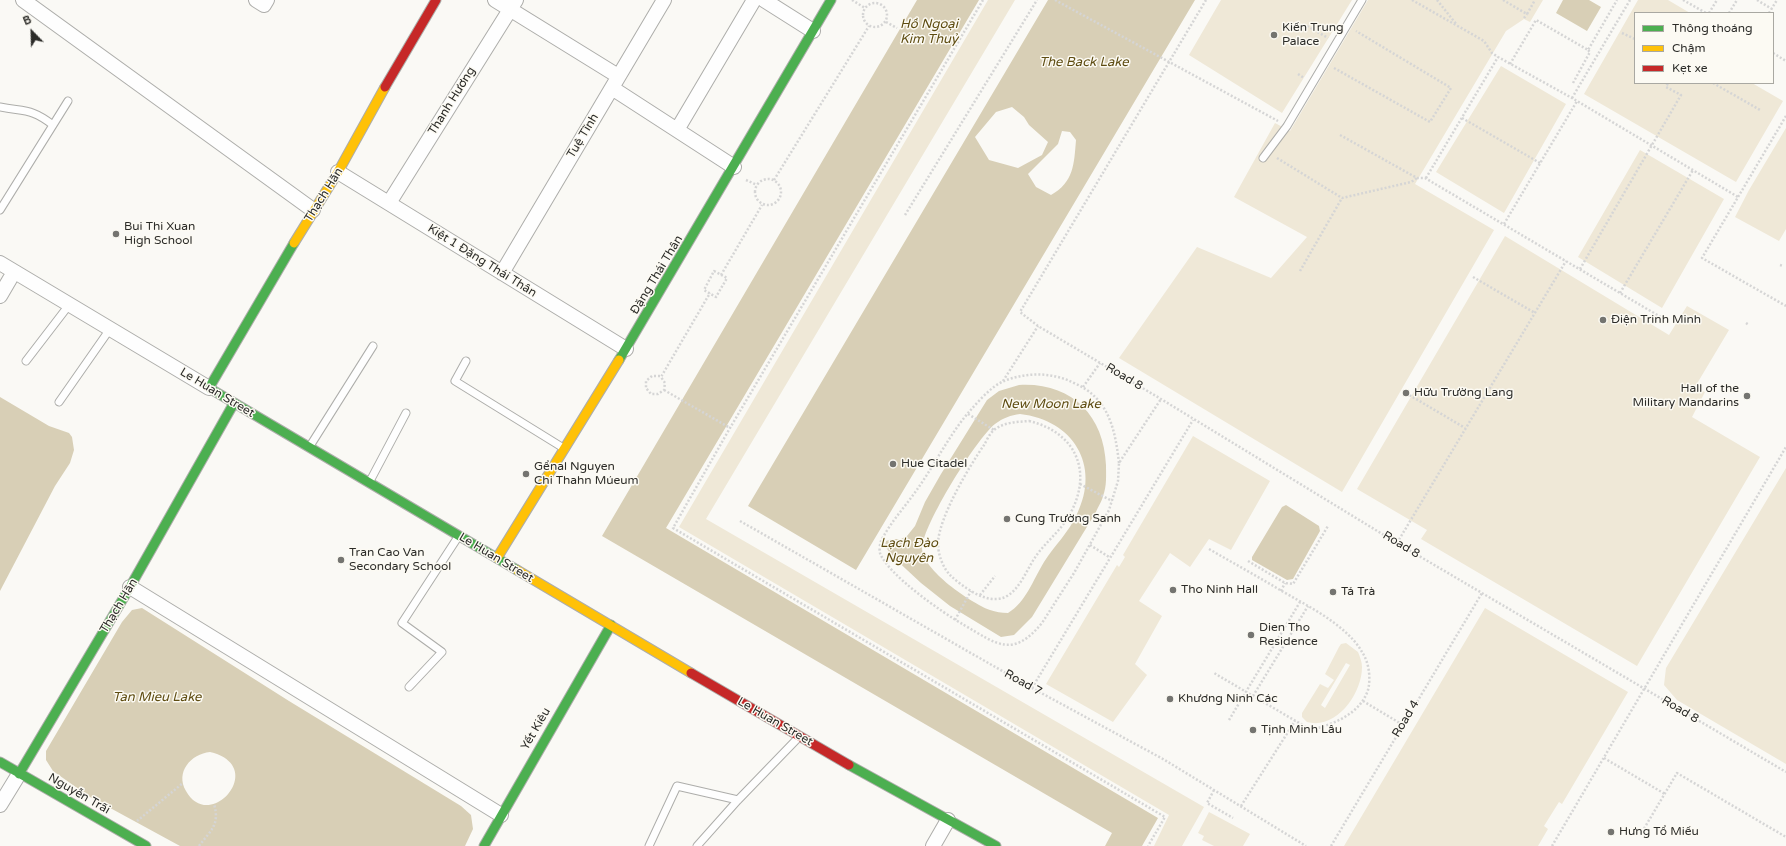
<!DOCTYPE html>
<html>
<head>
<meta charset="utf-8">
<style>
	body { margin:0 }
	#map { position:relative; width:1786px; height:846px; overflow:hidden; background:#faf9f5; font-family:"Varela Round",sans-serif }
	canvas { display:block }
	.legend { position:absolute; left:1634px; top:12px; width:140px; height:72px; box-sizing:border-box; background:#fcfaf3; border:1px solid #a9a8a2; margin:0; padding:5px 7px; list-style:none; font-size:12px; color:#2c2c29 }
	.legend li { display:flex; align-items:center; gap:8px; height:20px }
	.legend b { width:20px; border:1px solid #a9a8a2 }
	.north { position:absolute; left:12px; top:12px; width:40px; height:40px; -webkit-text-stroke:3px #fcfaf3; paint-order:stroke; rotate:337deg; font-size:11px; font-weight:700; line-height:16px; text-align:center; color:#2c2c29 }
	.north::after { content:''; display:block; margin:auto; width:14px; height:18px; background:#2c2c29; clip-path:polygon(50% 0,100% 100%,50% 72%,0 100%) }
</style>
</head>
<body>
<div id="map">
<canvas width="1786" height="846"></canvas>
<ul class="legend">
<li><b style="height:5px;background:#4caf50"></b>Thông thoáng</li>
<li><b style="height:5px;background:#ffc107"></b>Chậm</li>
<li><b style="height:5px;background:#c62828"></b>Kẹt xe</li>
</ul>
<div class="north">B</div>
</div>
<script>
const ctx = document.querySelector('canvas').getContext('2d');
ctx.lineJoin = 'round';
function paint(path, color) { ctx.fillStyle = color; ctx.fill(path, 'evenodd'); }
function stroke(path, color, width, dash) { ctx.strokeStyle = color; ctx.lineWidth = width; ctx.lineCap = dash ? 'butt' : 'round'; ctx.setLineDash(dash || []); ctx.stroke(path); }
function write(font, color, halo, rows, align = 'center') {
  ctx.font = font + ' "Varela Round",sans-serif'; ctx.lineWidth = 3; ctx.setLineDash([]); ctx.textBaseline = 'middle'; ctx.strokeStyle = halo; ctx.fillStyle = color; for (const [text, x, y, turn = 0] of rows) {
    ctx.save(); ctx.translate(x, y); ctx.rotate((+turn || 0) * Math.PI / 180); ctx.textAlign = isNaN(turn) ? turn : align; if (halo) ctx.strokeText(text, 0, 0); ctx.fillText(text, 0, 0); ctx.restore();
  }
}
paint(new Path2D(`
	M 988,0 L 1015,0 L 706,519 L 1204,807 L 1182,846 L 1154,846 L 1169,815 L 679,527 Z
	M 1221,0 L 1352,0 L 1282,113 L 1189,55 Z
	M 1368,0 L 1543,0 L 1530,22 L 1524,19 L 1506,31 L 1415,184 L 1494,230 L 1342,492 L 1119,358 L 1197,247 L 1271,278 L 1307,237 L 1234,197 L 1275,123 L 1290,131 Z
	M 1638,0 L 1668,0 L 1690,13 L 1635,13 L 1635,83 L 1752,83 L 1783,101 L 1736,182 L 1584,94 Z
	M 1501,66 L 1566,104 L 1504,213 L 1436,172 Z
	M 1786,128 L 1786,229 L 1779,241 L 1735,217 L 1749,190 Z
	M 1640,150 L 1724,199 L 1662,308 L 1578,257 Z
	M 1505,236 L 1669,335 L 1687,306 L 1729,330 L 1695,387 L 1705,392 L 1692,417 L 1760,457 L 1637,666 L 1421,539 L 1427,530 L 1357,489 Z
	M 1193,436 L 1270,481 L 1231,550 L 1209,539 L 1190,567 L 1170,553 L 1139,601 L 1162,616 L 1135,664 L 1147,675 L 1113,722 L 1046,684 L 1117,565 L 1119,567 L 1125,557 L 1123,555 Z
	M 1786,468 L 1786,764 L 1677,700 L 1664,685 L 1666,668 Z
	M 1485,608 L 1628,692 L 1562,804 L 1559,802 L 1544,826 L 1548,829 L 1538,846 L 1344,846 Z
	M 1346,643 L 1358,652 C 1360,657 1362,662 1362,667 C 1362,694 1336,730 1307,722 L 1302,717 L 1302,713 L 1320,684 L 1328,688 L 1334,680 L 1325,674 L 1339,647 L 1341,644 ZM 1346,663 L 1350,665 L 1325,708 L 1321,705 Z
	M 1209,812 L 1250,834 L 1243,846 L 1214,846 L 1202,840 L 1204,836 L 1198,833 Z`), '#efe8d7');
paint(new Path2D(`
	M 917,0 L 979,0 L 666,528 L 1158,818 L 1142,846 L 1105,846 L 1112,833 L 602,536 Z
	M 1048,0 L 1195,0 L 856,570 L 748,506 ZM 1012,107 L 1024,117 L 1029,125 L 1048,142 L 1042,155 L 1018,168 L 989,160 L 975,137 L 996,112 ZM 1062,131 L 1070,132 L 1076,140 C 1074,164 1074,182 1051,195 L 1036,187 L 1028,174 L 1058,144 Z
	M 1563,0 L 1589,0 L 1601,7 L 1587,31 L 1556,13 Z
	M 1019,385 C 1070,382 1104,414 1106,465 C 1106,475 1107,486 1103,496 C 1102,501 1098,507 1096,512 L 1032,617 L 1014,635 L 1001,637 L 950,606 L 921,583 L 892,556 L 885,546 L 886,541 L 892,539 L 901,539 L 907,536 L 915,526 L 925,502 L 941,474 L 987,400 L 999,391 ZM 1020,414 C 1073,420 1101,465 1077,514 C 1069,532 1055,545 1044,562 C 1033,580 1026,602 1008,613 C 1001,613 996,612 990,610 C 971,603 922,570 922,548 C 923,525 976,439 995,424 C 1003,418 1011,415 1020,414 Z
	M 0,397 L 49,426 L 69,433 L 72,437 L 74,450 L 70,463 L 55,486 L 0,591 Z
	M 1286,505 L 1319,526 L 1320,531 L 1293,579 L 1287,580 L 1252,560 L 1252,557 L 1282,507 Z
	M 142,608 L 289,701 L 461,806 L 471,815 L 473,829 L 465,846 L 180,846 L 90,797 L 53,771 L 46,760 L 46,751 L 122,622 L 132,610 ZM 210,752 C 269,766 210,834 186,791 C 175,772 191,754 210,752 Z`), '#d8cfb6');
const lane = new Path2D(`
	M 0,107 C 25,112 31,108 53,125
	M 1263,158 L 1287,126 L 1362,0
	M 0,210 L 68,101
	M 26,361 L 69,305
	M 466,361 L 455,381 L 565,449
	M 59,402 L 110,329
	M 310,446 L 373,346
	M 370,481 L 406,413
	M 409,687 L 442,652 L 402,623 L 458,537
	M 649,846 L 677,786 L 738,800
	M 697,846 L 738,800 L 798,738`);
const street = new Path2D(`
	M 23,0 L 313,210
	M 256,0 L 264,5 L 267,0
	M 495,0 L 618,76
	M 764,0 L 813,31
	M 612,88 L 734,167
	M 677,130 L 754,0
	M 338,172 L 626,349
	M 389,203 L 516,0
	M 0,263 L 209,388
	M 502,273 L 664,0
	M 0,296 L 14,272
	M 130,587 L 501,815
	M 0,805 L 19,774
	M 933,846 L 948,820`);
const fast = new Path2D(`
	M 294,243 L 209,388 L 517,570
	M 619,360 L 831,0
	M 0,762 L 146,846
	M 849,765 L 996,846
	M 19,774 L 130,587 L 234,403
	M 484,846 L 611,625`);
const slow = new Path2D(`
	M 294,243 L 338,172 L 385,87
	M 497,558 L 619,360
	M 517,570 L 691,673`);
const jam = new Path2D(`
	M 385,87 L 436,0
	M 691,673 L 849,765`);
stroke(lane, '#adadaa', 9);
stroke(street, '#adadaa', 16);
stroke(fast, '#adadaa', 11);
stroke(slow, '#adadaa', 11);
stroke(jam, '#adadaa', 11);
stroke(new Path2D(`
	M 852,0 L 865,8
	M 983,0 L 730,428 L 673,528 L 1165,817 L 1148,846
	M 1055,0 L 1278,121
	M 1206,0 L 1020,312 L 1038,326 L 1161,399 L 1397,543 L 1786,772
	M 1412,0 L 1484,41 L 1492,53 L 1498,57 L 1572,98 L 1738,197
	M 1437,0 L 1457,25
	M 1503,0 L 1527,14 L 1535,0
	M 1683,0 L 1706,13
	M 1757,0 L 1772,9
	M863 15a12 12 0 1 1 24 0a12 12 0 1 1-24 0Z
	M 1709,13 L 1717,0
	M 1729,13 L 1737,0
	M 1769,13 L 1777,0
	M 1524,18 L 1527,14
	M 886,22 L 897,28
	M 1307,26 L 1328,38
	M 1622,33 L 1635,39
	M 1773,53 L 1786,61
	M 1510,64 L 1536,20 L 1588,50 L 1617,0
	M 1334,68 L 1430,122 L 1451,88 L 1356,31
	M 1298,74 L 1304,78
	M 1573,83 L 1590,52 L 1588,50
	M 1713,83 L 1760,110
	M 1572,98 L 1630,0
	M 1786,116 L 1702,258 L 1786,306
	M 1462,118 L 1540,163
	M 1340,135 L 1417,178 L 1425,178 L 1664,319
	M 1277,158 L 1342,198 L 1411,182 L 1417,178
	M 1426,178 L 1498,57
	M755 192a13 13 0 1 1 26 0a13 13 0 1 1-26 0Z
	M 746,180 L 757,185
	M 774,180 L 869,26
	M 905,215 L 1037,0
	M 1504,224 L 1577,101
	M 1780,265 L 1783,266
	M 1580,269 L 1681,95 L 1666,87 L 1668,83
	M 714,271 L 727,278 L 716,297 L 704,290 Z
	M 1300,271 L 1342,198
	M 721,275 L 762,205
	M 1473,277 L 1535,313
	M 1620,293 L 1693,170
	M 1746,323 L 1749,325
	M 660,376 L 652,376 L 646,381 L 646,388 L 651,394 L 658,394 L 664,390 L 665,383 L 661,377 L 710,293
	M 1003,381 L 1038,326
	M 1083,387 L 1100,363
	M 664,390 L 730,428
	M 1406,393 L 1465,428
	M 968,414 L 994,430
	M 1029,421 C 1079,433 1094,476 1067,519 C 1058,533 1045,543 1036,556 C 1026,570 1017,599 996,599 C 981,600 962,586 951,576 C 943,568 938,555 938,543 C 939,517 969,467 984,445 C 987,440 990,433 994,430 C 1004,422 1017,422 1029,421 Z
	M 1119,463 C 1115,429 1109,398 1074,383 C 1052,372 1027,372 1004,381 C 990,387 978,402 968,413 C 948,437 934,466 916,491 C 904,508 890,523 881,541 C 880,544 879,550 880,553 C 888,575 943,613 964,625 C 998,645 1013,658 1042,623 L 1074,573 L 1109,510 L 1118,481 L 1119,463 L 1161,399
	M 1080,484 L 1112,501
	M 740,521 L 1032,688 L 1163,759 L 1306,846
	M 1397,543 L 1566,261
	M 1090,545 L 1109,557
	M 1209,549 C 1233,563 1257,576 1280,590 C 1306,605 1347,625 1362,652 C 1369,662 1371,678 1368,690 C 1360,714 1334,724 1311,730 L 1214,673
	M 1248,561 L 1285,583 L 1293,584 L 1328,526
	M 1281,591 L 1285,583
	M 980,595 L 995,576
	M 955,620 L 971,591
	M 1032,688 L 1193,420
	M 1253,696 L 1308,606
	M 1363,701 L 1403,725
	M 1229,720 L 1300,602
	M 1604,758 L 1665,794
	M 1214,790 L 1207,803 L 1233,818
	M 1241,806 L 1295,721
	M 137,821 L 183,783
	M 1642,832 L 1677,773 L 1786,837
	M 199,846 C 211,830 220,825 214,804
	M 1331,846 L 1482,593
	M 1552,846 L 1786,447`), '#d5d5d5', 2.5, [2, 2]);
stroke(lane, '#fefefe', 7);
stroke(street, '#fefefe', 14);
stroke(fast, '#4caf50', 9);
stroke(slow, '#ffc107', 9);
stroke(jam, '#c62828', 9);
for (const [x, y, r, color] of [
	[1274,35,4,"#747470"],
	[116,234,4,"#747470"],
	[1603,320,4,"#747470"],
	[1406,393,4,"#747470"],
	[1747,396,4,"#747470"],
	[893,464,4,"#747470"],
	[526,474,4,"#747470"],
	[1007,519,4,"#747470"],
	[341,560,4,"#747470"],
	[1173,590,4,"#747470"],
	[1333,592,4,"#747470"],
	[1251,635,4,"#747470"],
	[1170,699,4,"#747470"],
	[1253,730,4,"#747470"],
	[1611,832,4,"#747470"]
]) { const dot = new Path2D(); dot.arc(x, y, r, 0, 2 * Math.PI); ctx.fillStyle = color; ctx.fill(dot); stroke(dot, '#fcfaf3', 1.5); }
write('12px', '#2c2c29', '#fcfaf3', [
	["Kiến Trung",1282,28],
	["Palace",1282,42],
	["Bui Thi Xuan",124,227],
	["High School",124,241],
	["Điện Trinh Minh",1611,320],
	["Hall of the",1739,389,"right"],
	["Military Mandarins",1739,403,"right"],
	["Hữu Trường Lang",1414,393],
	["Hue Citadel",901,464],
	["Gểnal Nguyen",534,467],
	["Chi Thahn Múeum",534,481],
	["Cung Trường Sanh",1015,519],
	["Tran Cao Van",349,553],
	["Secondary School",349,567],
	["Tho Ninh Hall",1181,590],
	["Tả Trà",1341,592],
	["Dien Tho",1259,628],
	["Residence",1259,642],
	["Khương Ninh Các",1178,699],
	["Tịnh Minh Lâu",1261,730],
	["Hưng Tổ Miếu",1619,832]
], 'left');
write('12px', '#2c2c29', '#fcfaf3', [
	["Thanh Hương",452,101,-58],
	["Tuệ Tĩnh",583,136,-59],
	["Thạch Hãn",324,195,-58],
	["Kiệt 1 Đặng Thái Thân",482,261,32],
	["Đặng Thái Thân",657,275,-59],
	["Road 8",1124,377,31],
	["Le Huan Street",217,393,31],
	["Road 8",1401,545,31],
	["Le Huan Street",496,558,31],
	["Thạch Hãn",119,606,-59],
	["Road 7",1023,683,29],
	["Road 8",1680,710,31],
	["Road 4",1406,719,-59],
	["Le Huan Street",775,722,30],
	["Yết Kiêu",536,729,-60],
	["Nguyễn Trãi",79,794,30]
]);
write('italic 13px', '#5e4c11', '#fcfaf3', [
	["Hồ Ngoại",929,25],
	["Kim Thuỷ",929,40],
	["The Back Lake",1084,63],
	["New Moon Lake",1051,405],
	["Lạch Đào",909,544],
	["Nguyên",909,559],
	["Tan Mieu Lake",157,698]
]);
</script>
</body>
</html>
